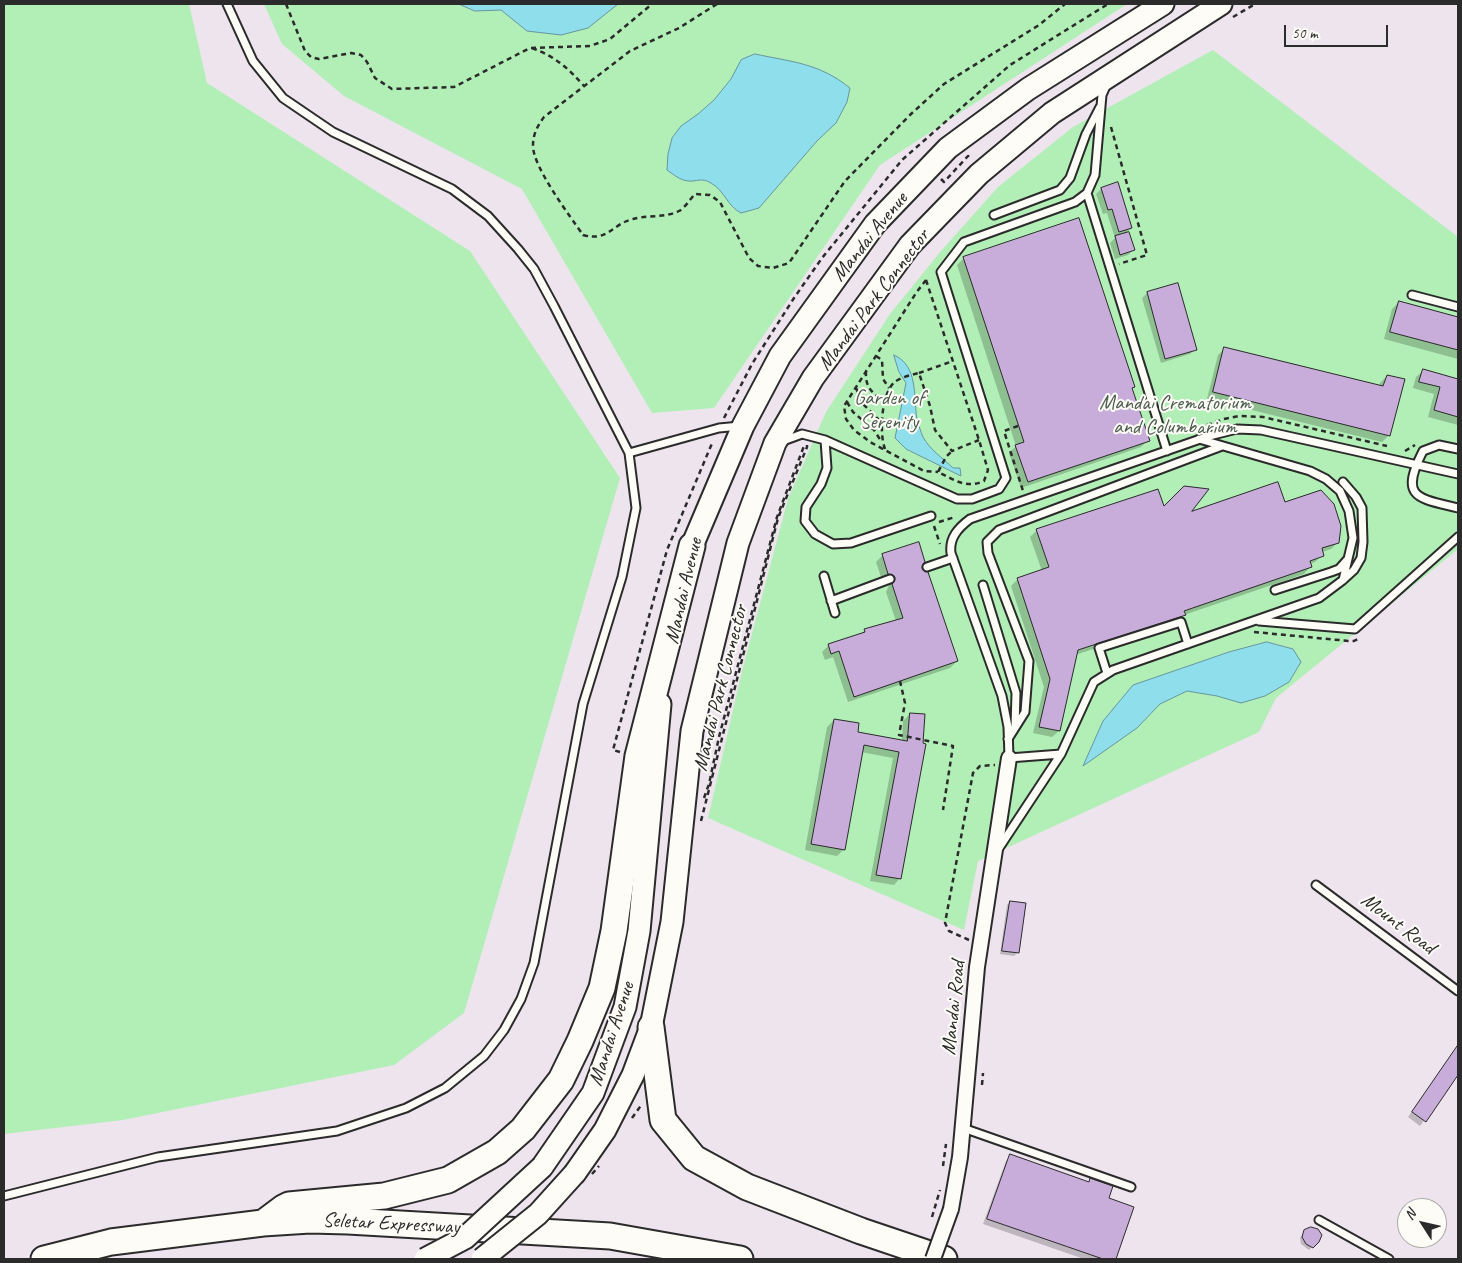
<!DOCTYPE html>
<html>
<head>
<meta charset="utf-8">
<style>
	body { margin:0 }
	#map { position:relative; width:1462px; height:1263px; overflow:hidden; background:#ede4ee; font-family:Caveat,sans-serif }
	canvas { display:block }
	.frame { position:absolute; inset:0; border:5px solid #2b2b2b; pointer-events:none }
	.north { position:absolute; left:1397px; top:1198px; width:50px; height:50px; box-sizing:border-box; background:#fdfcf7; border:1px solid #a9a8a5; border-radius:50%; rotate:305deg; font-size:14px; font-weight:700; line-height:20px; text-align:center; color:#2b2b2b }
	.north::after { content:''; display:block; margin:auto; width:18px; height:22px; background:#2b2b2b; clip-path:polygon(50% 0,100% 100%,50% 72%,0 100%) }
	.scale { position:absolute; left:1284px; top:25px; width:104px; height:22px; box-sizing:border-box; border:2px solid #2b2b2b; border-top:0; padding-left:6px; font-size:15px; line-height:18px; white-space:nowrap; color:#2b2b2b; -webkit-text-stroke:4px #fdfcf7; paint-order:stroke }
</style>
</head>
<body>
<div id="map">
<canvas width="1462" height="1263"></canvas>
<div class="frame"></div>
<div class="north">N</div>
<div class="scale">50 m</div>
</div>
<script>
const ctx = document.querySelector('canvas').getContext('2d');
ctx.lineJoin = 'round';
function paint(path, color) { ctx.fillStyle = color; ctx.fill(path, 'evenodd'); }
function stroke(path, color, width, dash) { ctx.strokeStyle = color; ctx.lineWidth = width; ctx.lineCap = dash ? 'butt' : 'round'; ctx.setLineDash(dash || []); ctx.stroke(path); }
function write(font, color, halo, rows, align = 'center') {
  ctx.font = font + ' Caveat,sans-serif'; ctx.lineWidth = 4; ctx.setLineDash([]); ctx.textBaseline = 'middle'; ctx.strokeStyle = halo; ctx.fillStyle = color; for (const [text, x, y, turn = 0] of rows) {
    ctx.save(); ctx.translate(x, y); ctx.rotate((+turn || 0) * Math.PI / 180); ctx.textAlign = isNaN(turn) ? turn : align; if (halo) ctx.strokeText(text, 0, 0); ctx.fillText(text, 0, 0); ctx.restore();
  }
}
paint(new Path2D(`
	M 4,4 L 189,4 L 207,83 L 470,251 L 620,478 L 464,1013 L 394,1065 L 123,1120 L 4,1134 Z
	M 264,4 L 1127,4 L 880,165 L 714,408 L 652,413 L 522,189 L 344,96 L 282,44 Z
	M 1213,50 L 1458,237 L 1458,549 L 1276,698 L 1259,732 L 978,861 L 964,930 L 708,818 L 742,671 L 788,499 L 826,412 L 890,314 L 941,251 L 998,187 L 1073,127 Z`), '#b1efb6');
const water = new Path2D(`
	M 459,4 L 618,4 L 588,28 L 561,35 L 527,31 L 501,10 L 475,11 Z
	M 755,54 C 792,62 819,63 850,88 L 847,102 L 836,123 L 817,141 L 759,208 L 741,213 C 727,206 725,191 711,183 C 701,177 697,182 688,181 C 680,180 674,175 667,170 L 668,154 L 672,138 L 681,126 L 698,114 L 714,100 L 731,79 L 741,60 Z
	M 894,355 C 919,366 913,397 917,419 C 918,424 921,432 923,437 C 930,450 943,458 953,468 L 960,468 L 961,476 L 906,449 L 895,438 L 906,383 L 899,372 Z
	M 1267,642 L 1293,649 L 1301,662 L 1289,682 L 1265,696 L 1241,703 L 1217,696 L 1187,691 L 1160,704 L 1137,728 L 1083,766 L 1103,721 L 1133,685 L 1229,652 Z`);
paint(water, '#8fdeec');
stroke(water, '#67969f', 1);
paint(new Path2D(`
	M 1101,189 L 1131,228 L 1124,235 L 1133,250 L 1128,255 L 1115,259 L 1110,243 L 1115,238 L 1107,213 L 1103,214 L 1096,194 Z
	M 964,258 L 1131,389 L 1148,440 L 1141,447 L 1021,488 L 1009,453 L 1016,446 L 957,265 Z
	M 1147,293 L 1195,349 L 1190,354 L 1161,363 L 1142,298 Z
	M 1399,302 L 1458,318 L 1458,359 L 1384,339 L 1392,309 Z
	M 1225,348 L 1379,386 L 1380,383 L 1387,376 L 1389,435 L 1382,442 L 1207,399 L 1218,355 Z
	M 1423,371 L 1458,380 L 1458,425 L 1428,417 L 1434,394 L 1413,388 L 1416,377 Z
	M 1284,503 L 1338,542 L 1331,549 L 1322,552 L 1322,555 L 1315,562 L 1310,564 L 1310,567 L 1304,574 L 1184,615 L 1178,621 L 1075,655 L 1059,731 L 1052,737 L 1033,733 L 1044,687 L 1011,586 L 1018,579 L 1042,571 L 1030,537 L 1037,530 L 1163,508 L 1189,513 Z
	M 883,555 L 921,569 L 957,661 L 950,668 L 848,702 L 833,657 L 825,660 L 822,652 L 829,645 L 860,635 L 865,630 L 896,621 L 886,592 L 889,585 L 886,581 L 882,580 L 876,562 Z
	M 910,714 L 900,878 L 894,885 L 870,881 L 893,758 L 861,752 L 844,849 L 837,856 L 805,850 L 827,727 L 834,720 L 856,733 L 902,741 L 903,721 Z
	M 1010,902 L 1017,953 L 1014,956 L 1000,954 L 1007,905 Z
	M 1458,1045 L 1458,1073 L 1420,1126 L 1408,1117 Z
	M 1011,1156 L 1088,1183 L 1091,1180 L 1107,1198 L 1133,1207 L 1115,1259 L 1084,1259 L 983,1224 L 1006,1161 Z
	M 1304,1232 L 1320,1239 L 1309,1250 L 1301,1244 L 1300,1238 Z`), '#0003');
const building = new Path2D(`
	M 1118,182 L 1132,228 L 1119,232 L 1112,209 L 1108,210 L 1101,188 Z
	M 1079,218 L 1135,387 L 1132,388 L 1150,441 L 1028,482 L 1015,445 L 1024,442 L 963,257 Z
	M 1129,232 L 1135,250 L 1120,255 L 1115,236 Z
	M 1178,283 L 1197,350 L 1165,359 L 1147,292 Z
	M 1399,301 L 1458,317 L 1458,350 L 1390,332 Z
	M 1224,347 L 1383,386 L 1387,375 L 1405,379 L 1390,436 L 1213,392 Z
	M 1423,369 L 1458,379 L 1458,417 L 1434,410 L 1440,387 L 1419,382 Z
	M 1278,482 L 1285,502 L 1321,490 L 1334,504 L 1341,526 L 1339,543 L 1322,548 L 1324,556 L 1310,561 L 1312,567 L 1184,611 L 1186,615 L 1078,650 L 1060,731 L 1039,727 L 1050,679 L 1017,578 L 1049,567 L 1036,529 L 1158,489 L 1164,506 L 1184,486 L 1209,489 L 1192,511 Z
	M 919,542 L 925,562 L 923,564 L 922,568 L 924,571 L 928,572 L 958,661 L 854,697 L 839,651 L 831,654 L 828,644 L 865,632 L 864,629 L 903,618 L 892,584 L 894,582 L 895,578 L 893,575 L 888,574 L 882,554 Z
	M 910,713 L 925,714 L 923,743 L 926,744 L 901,879 L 876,875 L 899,752 L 864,745 L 845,850 L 811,844 L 834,719 L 859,723 L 858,732 L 907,741 Z
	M 1010,901 L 1026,903 L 1019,953 L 1002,951 Z
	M 1458,1045 L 1458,1075 L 1426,1122 L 1412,1112 Z
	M 1010,1154 L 1089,1182 L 1090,1178 L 1113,1186 L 1109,1198 L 1134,1207 L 1116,1259 L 1103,1259 L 987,1219 Z
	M 1311,1227 L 1318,1229 L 1322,1235 L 1319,1242 L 1313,1248 L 1306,1244 L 1302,1237 L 1304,1230 Z`);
paint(building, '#c8acd9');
stroke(building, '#2b2b2b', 1);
const lane = new Path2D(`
	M 1087,193 L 1167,451
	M 994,215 L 1060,190 L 1070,178 L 1086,134 L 1100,107
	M 1412,295 L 1458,307
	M 1199,439 L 1310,471 L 1326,479 L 1340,491 L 1349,511 L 1353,538 L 1343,580
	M 825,440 L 827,468 L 821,484 L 806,507 L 805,521 L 815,534 L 833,544 L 851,543 L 931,516
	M 783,441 L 802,434 L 825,440 L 957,499 L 972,499 L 999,489 L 1006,478 L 941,272 L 964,242 L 1075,202 L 1087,193 L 1095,175 L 1102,95 L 1106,86
	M 1458,449 L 1439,445 L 1423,451 C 1399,498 1417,498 1458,508
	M 629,453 L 719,428 L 740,426
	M 927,567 L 953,558
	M 824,576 L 835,613
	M 983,585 L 1016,693 L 1015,727
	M 1275,590 L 1331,572 L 1339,569 L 1347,560
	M 831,601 L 890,579
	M 1259,621 L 1355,629 L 1458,537
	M 1107,673 L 1099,648 L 1181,622 L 1188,644
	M 1008,739 L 1025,712 L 1029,661 L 988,553 L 987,542 L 999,530 L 1222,446
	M 1061,754 L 1009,758 L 1008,727 L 1002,696 L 951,553 C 949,538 958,528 970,519 L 1209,436 L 1237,429 L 1261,430 L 1458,474
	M 999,848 L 1061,754 L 1094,682 L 1113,670 L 1319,598 L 1343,580 L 1354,570 L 1361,558 L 1363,542 L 1362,508 L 1356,497 L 1343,482
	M 1316,885 L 1458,991
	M 963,1128 L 1131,1187
	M 4,1196 L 158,1157 L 337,1131 L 406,1108 L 445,1088 L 484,1056 L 504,1030 L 521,999 L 534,963 L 583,704 L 622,577 L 636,508 L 629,453 L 554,306 L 534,269 L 518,249 L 488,216 L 452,189 L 333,132 L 283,98 L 253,61 L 227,4
	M 1319,1220 L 1389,1259`);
const street = new Path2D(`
	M 951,1209 L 960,1157 L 977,967 L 1009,758`);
const primary = new Path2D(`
	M 688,562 L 692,546 L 743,426 L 780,356 L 875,224 L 948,148 L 1028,89 L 1163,4
	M 542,1167 L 593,1093 L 625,1007 L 639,931 L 660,704
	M 575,1173 L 605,1130 L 633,1075 L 651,1027 L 672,922 L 692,731 L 738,543 L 775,443 L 813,378 L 910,245 L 979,174 L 1052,113 L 1221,4`);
const highway = new Path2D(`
	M 651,1027 L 663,1120 L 694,1158 L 747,1187 L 861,1231 L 944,1259
	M 263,1223 L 283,1208 L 289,1205 L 384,1196 L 448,1180 L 497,1152 L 523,1129 L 561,1080 L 580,1041 L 602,988 L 614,931 L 638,756 L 692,546
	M 44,1259 L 111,1242 L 263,1223 L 310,1220 L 348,1221 L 610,1236 L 740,1259`);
stroke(lane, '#2b2b2b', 11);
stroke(street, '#2b2b2b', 18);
stroke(primary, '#2b2b2b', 25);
stroke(highway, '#2b2b2b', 29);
stroke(new Path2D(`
	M 286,4 L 305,51 L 311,57 L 319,59 L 351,53 L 361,55 L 367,62 L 375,78 L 392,89 L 454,87 L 530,48 L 590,46 L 610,39 L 652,4
	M 717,4 L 679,28 L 630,51 L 544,117 C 538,125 533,134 533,145 C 532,166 570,216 583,235 C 608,242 612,224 633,219 C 647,215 665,218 679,211 C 685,208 690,199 695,194 L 710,195 L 720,202 L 749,258 L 758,266 L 773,268 L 789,263 L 845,181 L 911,114 L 944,84 L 1039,25 L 1065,4
	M 1233,17 L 1255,4
	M 532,48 C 556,57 568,68 584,86
	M 1111,127 L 1147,255 L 1119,264
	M 941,179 L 944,182 L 968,156 L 971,159
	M 926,280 L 979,440 L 988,470 L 984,481 C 966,489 955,480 938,472 L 946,457 L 952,451
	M 926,280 L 916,293 L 844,406 L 846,419 L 854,430 L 870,442 L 924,471 L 938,472
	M 876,356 L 882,360 L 883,379 L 889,388
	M 866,371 C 865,391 874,391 885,405
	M 856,388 L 863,404 L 881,422
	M 847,402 L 853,412 L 874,430 L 881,441
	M 724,418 L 752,364 L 794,298 L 822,258 L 902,160 L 1010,65 L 1108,4
	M 1207,425 L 1224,419 L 1239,416 L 1263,417 L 1387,446
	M 1018,426 L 1004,431 L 1023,491
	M 885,449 C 879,434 881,391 896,381 C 902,377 911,375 919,373 L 930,406 L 935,430 L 952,451 L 979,440
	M 1405,451 L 1415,445
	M 939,522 L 955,517
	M 934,526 L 940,544
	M 1254,632 L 1349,641 L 1354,641 L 1358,639
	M 900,681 L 905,703 L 899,735 L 953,746 L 943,810
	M 620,752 L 613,750 L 667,550 L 713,441
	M 704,798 L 709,784 L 719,737 L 777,517 L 804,446
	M 701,821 L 778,518 L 807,447 L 807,445
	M 969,940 L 949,931 L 945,923 L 973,773 L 980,766 L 995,765
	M 982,1085 L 983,1073
	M 632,1118 L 642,1104
	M 943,1166 L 946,1144`), '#2b2b2b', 2.5, [5, 4]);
stroke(lane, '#fdfcf7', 7);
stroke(street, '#fdfcf7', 14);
stroke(primary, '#fdfcf7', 21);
stroke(highway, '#fdfcf7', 25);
const streetBridge = new Path2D(`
	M 933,1259 L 951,1209`);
const primaryBridge = new Path2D(`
	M 425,1259 L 465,1238 L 542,1167
	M 482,1259 L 538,1214 L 575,1173`);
stroke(streetBridge, '#2b2b2b', 18, []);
stroke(primaryBridge, '#2b2b2b', 25, []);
stroke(new Path2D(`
	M 919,373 L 953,361
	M 592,1174 L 599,1166
	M 932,1217 L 940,1190`), '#2b2b2b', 2.5, [5, 4]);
stroke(streetBridge, '#fdfcf7', 14);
stroke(primaryBridge, '#fdfcf7', 21);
write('21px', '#2b2b2b', '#fdfcf7', [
	["Mandai Avenue",870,237,-51],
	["Mandai Park Connector",874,300,-53],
	["Mandai Avenue",684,591,-77],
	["Mandai Park Connector",721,688,-76],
	["Mount Road",1398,924,37],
	["Mandai Road",954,1008,-84],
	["Mandai Avenue",612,1034,-72],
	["Seletar Expressway",391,1224,3]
]);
write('21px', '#4c5c4e', '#fdfcf7', [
	["Garden of",889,398],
	["Serenity",889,422],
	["Mandai Crematorium",1175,403],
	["and Columbarium",1175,427]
]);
</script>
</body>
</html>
